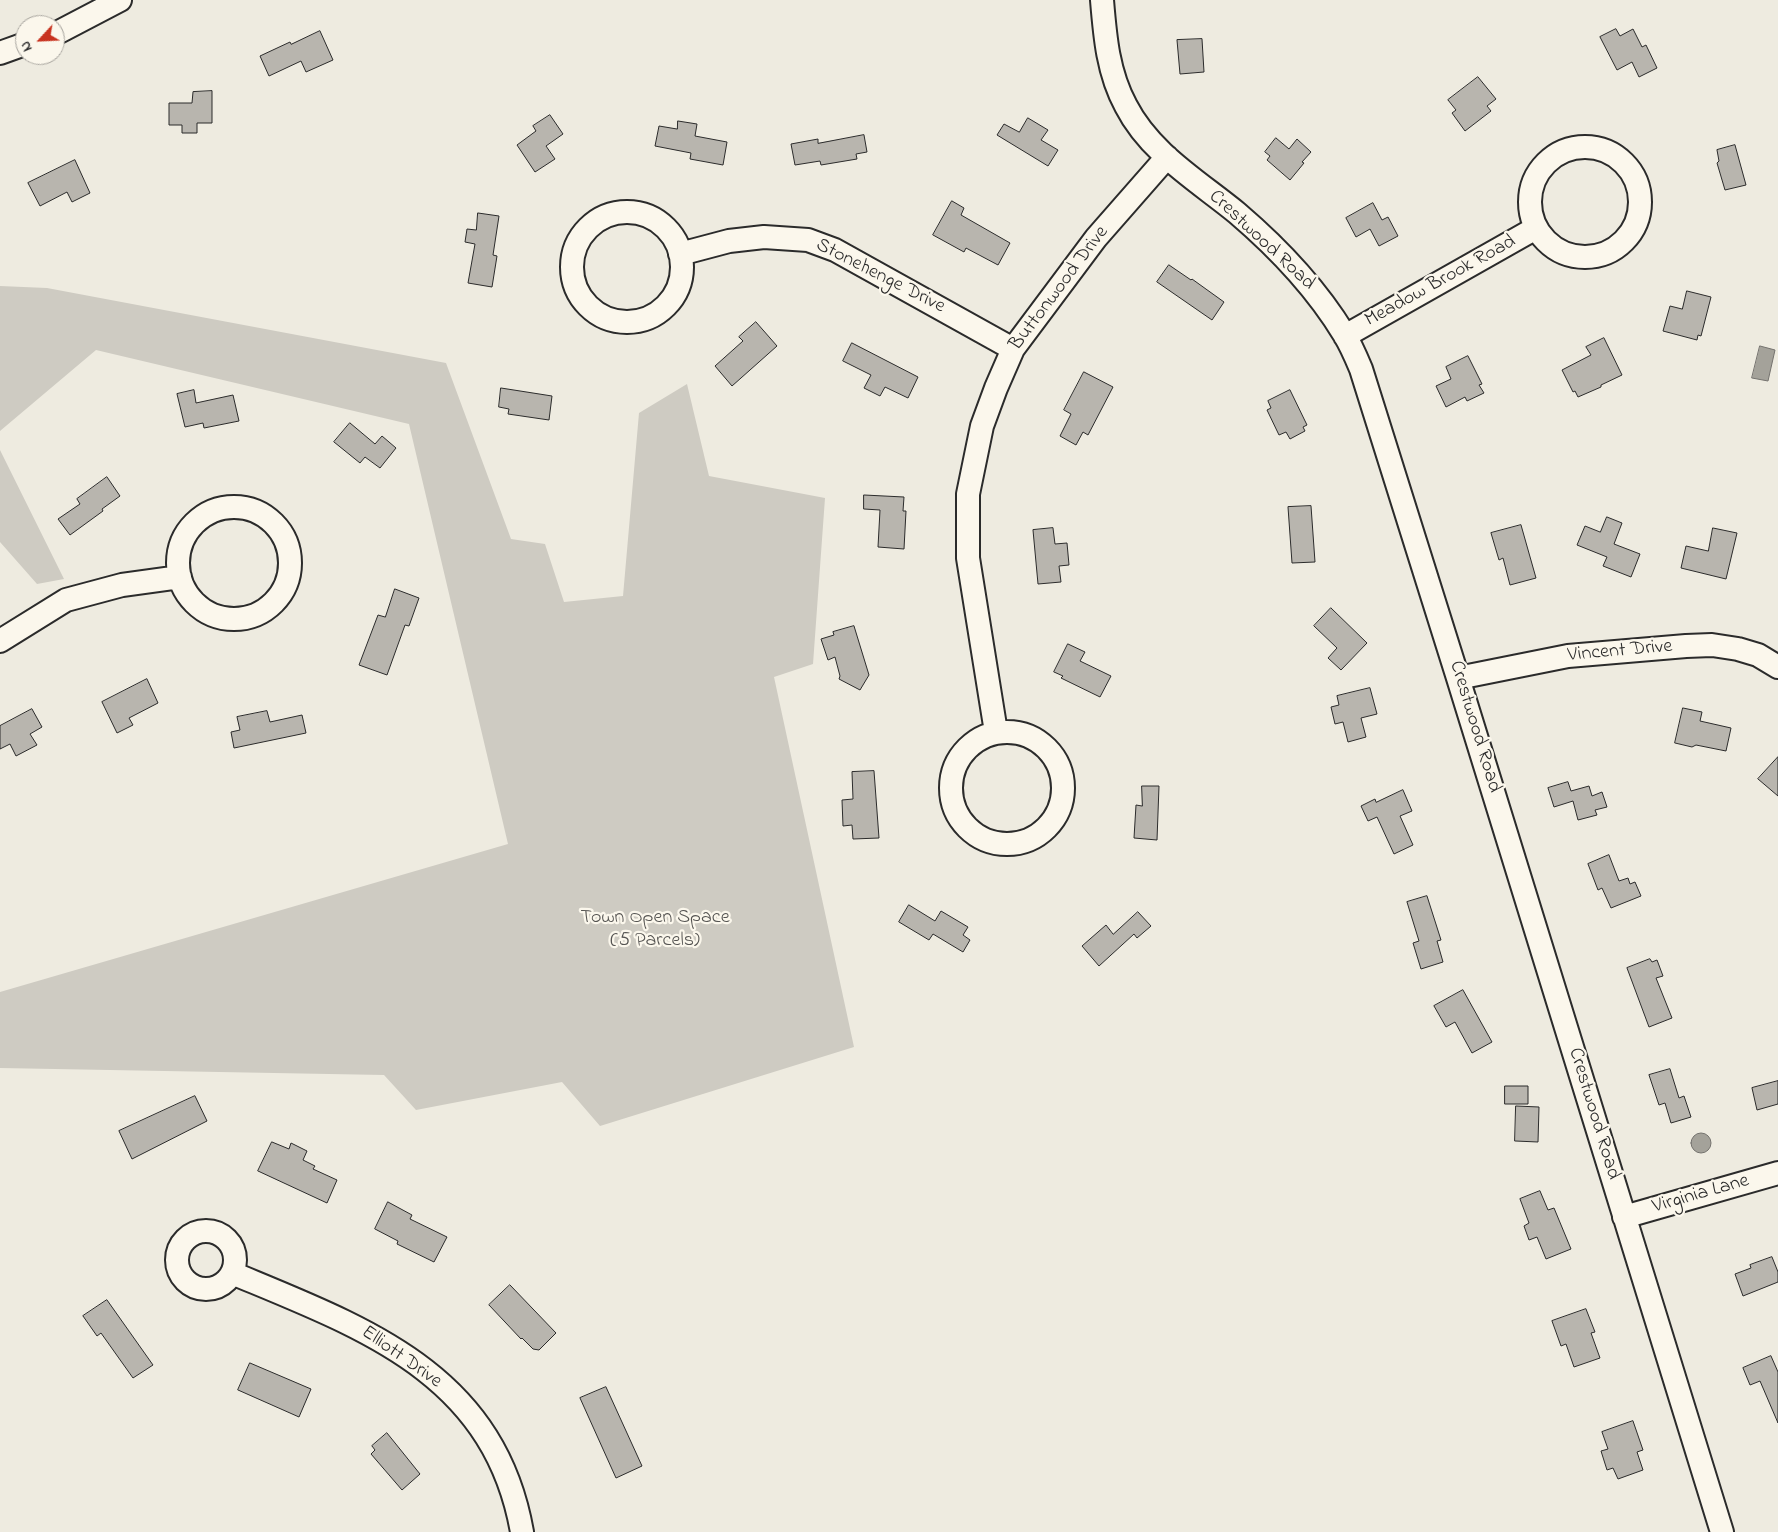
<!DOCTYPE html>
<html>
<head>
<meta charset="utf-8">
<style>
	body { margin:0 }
	#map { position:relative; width:1778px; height:1532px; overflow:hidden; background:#eeebe0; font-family:"Indie Flower",sans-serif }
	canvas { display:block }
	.north { position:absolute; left:15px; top:15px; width:50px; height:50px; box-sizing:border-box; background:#fbf7ec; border:1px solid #a8a59f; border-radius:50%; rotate:245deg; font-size:14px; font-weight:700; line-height:20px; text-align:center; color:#2b2b2b }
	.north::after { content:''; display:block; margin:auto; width:18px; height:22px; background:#c8321e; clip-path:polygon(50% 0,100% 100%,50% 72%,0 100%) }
</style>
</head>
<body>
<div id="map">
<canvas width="1778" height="1532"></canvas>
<div class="north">N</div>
</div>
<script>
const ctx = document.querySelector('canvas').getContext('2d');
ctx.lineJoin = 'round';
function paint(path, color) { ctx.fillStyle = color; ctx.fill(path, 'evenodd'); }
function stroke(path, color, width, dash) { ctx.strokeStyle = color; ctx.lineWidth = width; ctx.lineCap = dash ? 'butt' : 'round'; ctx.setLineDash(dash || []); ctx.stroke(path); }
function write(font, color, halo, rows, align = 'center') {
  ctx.font = font + ' "Indie Flower",sans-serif'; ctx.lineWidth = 4.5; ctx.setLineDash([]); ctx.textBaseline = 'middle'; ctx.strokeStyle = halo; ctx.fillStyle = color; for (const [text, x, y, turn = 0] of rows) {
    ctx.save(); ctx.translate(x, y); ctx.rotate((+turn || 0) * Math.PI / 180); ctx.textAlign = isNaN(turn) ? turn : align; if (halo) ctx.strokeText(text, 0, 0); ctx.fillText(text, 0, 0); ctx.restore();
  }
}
paint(new Path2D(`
	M 0,286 L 47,288 L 446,363 L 511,539 L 545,544 L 564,602 L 623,596 L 639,413 L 687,384 L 709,476 L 825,498 L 813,664 L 774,677 L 854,1047 L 600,1126 L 562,1082 L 416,1110 L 384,1075 L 0,1068 L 0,992 L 508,844 L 409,424 L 96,350 L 0,431 Z
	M 0,450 L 64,579 L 37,584 L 0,542 Z`), '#cecbc2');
const water = new Path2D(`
	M 1760,346 L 1775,350 L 1768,381 L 1752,378 Z
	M1691 1143a10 10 0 1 1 20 0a10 10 0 1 1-20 0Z`);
paint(water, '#a4a29a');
stroke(water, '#74726e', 1);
const building = new Path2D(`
	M 1616,29 L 1620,36 L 1633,29 L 1642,47 L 1646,45 L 1657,68 L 1639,77 L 1632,62 L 1617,70 L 1600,37 Z
	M 320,31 L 333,60 L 306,72 L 301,61 L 269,76 L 260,56 L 290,42 L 291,44 Z
	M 1202,39 L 1204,72 L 1180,74 L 1177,40 Z
	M 1478,77 L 1496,99 L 1487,106 L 1491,111 L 1465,131 L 1452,113 L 1456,110 L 1448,100 Z
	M 212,91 L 212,123 L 197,123 L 197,133 L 182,133 L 182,125 L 169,125 L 169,103 L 192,103 L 193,92 Z
	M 550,115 L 563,134 L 546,146 L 555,159 L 535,172 L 517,145 L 536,131 L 533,126 Z
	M 1028,118 L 1048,130 L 1041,140 L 1058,150 L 1048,166 L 997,135 L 1004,124 L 1019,132 Z
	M 678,121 L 697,124 L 695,136 L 727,142 L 723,165 L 690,159 L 691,153 L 655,146 L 659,126 L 677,129 Z
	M 864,135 L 867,152 L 856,154 L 857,159 L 821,165 L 820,161 L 795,165 L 791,144 L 818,139 L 818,143 Z
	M 1276,138 L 1289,149 L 1297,139 L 1311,152 L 1302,162 L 1304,163 L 1290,180 L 1267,160 L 1270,156 L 1265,152 Z
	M 1735,145 L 1746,185 L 1725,190 L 1717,163 L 1719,161 L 1717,150 Z
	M 75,160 L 90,193 L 72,202 L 67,192 L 40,206 L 28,183 Z
	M 952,201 L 964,208 L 961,215 L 1010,243 L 998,265 L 966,248 L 964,252 L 933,235 Z
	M 1373,203 L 1382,220 L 1388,217 L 1398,236 L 1379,246 L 1370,229 L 1356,237 L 1346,218 Z
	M 478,213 L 499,216 L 493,255 L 497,256 L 492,287 L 468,283 L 475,244 L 465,242 L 467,229 L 476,230 Z
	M 1169,265 L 1191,280 L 1192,279 L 1224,302 L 1212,320 L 1157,282 Z
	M 1687,291 L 1711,297 L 1701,336 L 1698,335 L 1697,340 L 1663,331 L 1670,306 L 1682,309 Z
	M 756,322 L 777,346 L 732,386 L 715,366 L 743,341 L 739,337 Z
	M 1604,338 L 1622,375 L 1601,385 L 1601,387 L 1578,397 L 1575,391 L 1573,392 L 1562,370 L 1591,355 L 1586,347 Z
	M 852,343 L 918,377 L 908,398 L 885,387 L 880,396 L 864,388 L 871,375 L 843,361 Z
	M 1468,356 L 1482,384 L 1479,385 L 1484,393 L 1467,401 L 1465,397 L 1446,407 L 1436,386 L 1451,379 L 1446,367 Z
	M 1084,372 L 1113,387 L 1088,435 L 1083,432 L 1076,445 L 1060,436 L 1071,414 L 1064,410 Z
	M 501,388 L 552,396 L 549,420 L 508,414 L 509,409 L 499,407 Z
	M 194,390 L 196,403 L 233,395 L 239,421 L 204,428 L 203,423 L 185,427 L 177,394 Z
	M 1290,390 L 1307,425 L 1303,427 L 1305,431 L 1290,439 L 1286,432 L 1279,435 L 1267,410 L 1271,408 L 1268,401 Z
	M 350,423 L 375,444 L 382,436 L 396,448 L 380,468 L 365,457 L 360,463 L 334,442 Z
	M 107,477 L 120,496 L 102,509 L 103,511 L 70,535 L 58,519 L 80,504 L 77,499 Z
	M 864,495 L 904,497 L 903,511 L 906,511 L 904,549 L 878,547 L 880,510 L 864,509 Z
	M 1311,506 L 1315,562 L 1292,563 L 1288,507 Z
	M 1607,517 L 1622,523 L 1614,544 L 1640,554 L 1631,577 L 1603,566 L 1607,557 L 1577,545 L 1585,526 L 1600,532 Z
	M 1521,525 L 1536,578 L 1510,585 L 1503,558 L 1499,560 L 1491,533 Z
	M 1053,528 L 1055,544 L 1067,543 L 1069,565 L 1059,566 L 1061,582 L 1038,584 L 1033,530 Z
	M 1713,528 L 1737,533 L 1726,579 L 1681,568 L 1686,546 L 1708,551 Z
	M 395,589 L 419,598 L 409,626 L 405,625 L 387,675 L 359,665 L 378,615 L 385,617 Z
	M 1331,608 L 1367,643 L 1341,670 L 1328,658 L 1337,648 L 1314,626 Z
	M 854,626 L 869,675 L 860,690 L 839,679 L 840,676 L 835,657 L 828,660 L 821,639 L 834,635 L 833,632 Z
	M 1068,644 L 1085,652 L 1080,661 L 1111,676 L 1100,697 L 1061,678 L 1063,676 L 1054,672 Z
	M 147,679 L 158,703 L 129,718 L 133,725 L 117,733 L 102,702 Z
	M 1370,688 L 1377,714 L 1361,718 L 1366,737 L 1348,742 L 1343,722 L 1335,724 L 1331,707 L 1339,705 L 1337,696 Z
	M 1683,708 L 1702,712 L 1700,721 L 1731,728 L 1726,751 L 1696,745 L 1692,747 L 1675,743 Z
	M 32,709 L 42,727 L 30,734 L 37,745 L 16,756 L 10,744 L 0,749 L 0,726 Z
	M 267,711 L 270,722 L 302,715 L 306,733 L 234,748 L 231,732 L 240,730 L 237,717 Z
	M 1778,757 L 1778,796 L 1758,779 Z
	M 874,771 L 879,838 L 853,839 L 852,825 L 843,826 L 842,800 L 853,799 L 852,772 Z
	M 1568,782 L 1571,791 L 1589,786 L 1592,796 L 1602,792 L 1607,807 L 1595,810 L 1597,815 L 1578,820 L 1573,801 L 1554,807 L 1548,788 Z
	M 1142,786 L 1159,786 L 1157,840 L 1134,838 L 1136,805 L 1142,806 Z
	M 1403,790 L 1412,811 L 1400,816 L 1413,845 L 1394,854 L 1377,817 L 1368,821 L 1361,806 L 1375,799 L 1376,802 Z
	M 1609,855 L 1619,881 L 1628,878 L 1630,884 L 1635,882 L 1641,896 L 1611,908 L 1602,888 L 1598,890 L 1588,864 Z
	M 1427,896 L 1441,940 L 1437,941 L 1443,962 L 1421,969 L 1413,943 L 1419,941 L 1407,902 Z
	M 909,905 L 935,921 L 941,911 L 968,927 L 963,935 L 970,940 L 963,952 L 933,934 L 929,940 L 899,922 Z
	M 1138,912 L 1151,926 L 1137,938 L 1134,934 L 1099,966 L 1082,946 L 1106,925 L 1113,934 Z
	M 1650,959 L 1652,962 L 1657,960 L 1663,976 L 1656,978 L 1672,1018 L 1649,1027 L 1627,968 Z
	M 1463,990 L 1492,1042 L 1472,1053 L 1455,1022 L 1446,1027 L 1434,1006 Z
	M 1670,1069 L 1679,1098 L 1684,1096 L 1691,1117 L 1671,1123 L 1665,1103 L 1659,1105 L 1649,1075 Z
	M 1778,1081 L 1778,1104 L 1757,1110 L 1752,1088 Z
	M 1505,1086 L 1528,1086 L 1528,1104 L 1505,1104 Z
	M 195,1096 L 207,1121 L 132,1159 L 119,1131 Z
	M 1516,1106 L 1539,1107 L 1538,1142 L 1515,1141 Z
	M 272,1142 L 289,1149 L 291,1143 L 307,1151 L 303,1160 L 315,1166 L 313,1169 L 337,1180 L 327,1203 L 258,1171 Z
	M 1540,1191 L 1548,1210 L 1554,1208 L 1571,1249 L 1546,1259 L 1537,1237 L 1529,1240 L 1524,1226 L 1529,1223 L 1520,1199 Z
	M 388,1202 L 412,1215 L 410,1219 L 447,1237 L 434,1262 L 397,1244 L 398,1241 L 375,1229 Z
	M 1772,1257 L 1778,1272 L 1778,1282 L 1743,1296 L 1735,1274 L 1751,1268 L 1750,1265 Z
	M 510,1285 L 556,1333 L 539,1350 L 533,1349 L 522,1338 L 521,1339 L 489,1305 Z
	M 107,1300 L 153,1365 L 133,1378 L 101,1333 L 97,1336 L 83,1316 Z
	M 1586,1309 L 1595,1332 L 1591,1333 L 1600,1358 L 1574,1367 L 1566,1344 L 1561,1346 L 1552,1321 Z
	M 1771,1356 L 1778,1372 L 1778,1423 L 1760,1381 L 1750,1385 L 1743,1368 Z
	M 250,1363 L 311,1389 L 299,1417 L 238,1390 Z
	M 606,1387 L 642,1466 L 616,1478 L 580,1398 Z
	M 1633,1421 L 1643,1450 L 1637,1452 L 1643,1470 L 1618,1479 L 1613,1468 L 1607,1470 L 1601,1451 L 1608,1449 L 1602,1432 Z
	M 387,1433 L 420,1474 L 402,1490 L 371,1454 L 375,1450 L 372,1446 Z`);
paint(building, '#b8b5ae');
stroke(building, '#2b2b2b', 1);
const minor = new Path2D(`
	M 1102,0 C 1105,37 1108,73 1126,106 C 1150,153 1198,181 1237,213 C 1278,248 1316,288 1344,334 C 1351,345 1356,357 1361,369 L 1458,678 L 1722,1532
	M 55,34 L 120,0
	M 0,53 L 25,44
	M1530 202a55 55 0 1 1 110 0a55 55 0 1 1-110 0Z
	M572 267a55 55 0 1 1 110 0a55 55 0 1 1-110 0Z
	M 680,254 L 729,241 L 764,237 L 808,240 L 835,250 L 1013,349
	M 1345,336 L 1536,228
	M178 563a56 56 0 1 1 112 0a56 56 0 1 1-112 0Z
	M 0,641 L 66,600 L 122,585 L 180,577
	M 1458,678 L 1568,656 L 1686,646 L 1712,645 L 1738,649 L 1758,655 L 1778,667
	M951 788a56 56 0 1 1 112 0a56 56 0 1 1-112 0Z
	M 996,732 L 968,558 L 968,494 L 982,426 L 996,388 L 1013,349 L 1096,238 L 1167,157
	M 1624,1217 L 1778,1173
	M177 1260a29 29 0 1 1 58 0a29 29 0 1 1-58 0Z
	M 232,1273 C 364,1328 494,1373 522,1532`);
stroke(minor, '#2b2b2b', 26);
stroke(minor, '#fbf7ec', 22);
write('20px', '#2b2b2b', '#fbf7ec', [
	["Crestwood Road",1261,241,43],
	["Stonehenge Drive",880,277,27],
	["Meadow Brook Road",1441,282,-29],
	["Buttonwood Drive",1060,289,-53],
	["Vincent Drive",1620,652,-5],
	["Crestwood Road",1474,727,73],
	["Crestwood Road",1593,1114,73],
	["Virginia Lane",1701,1195,-16],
	["Elliott Drive",401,1358,35]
]);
write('20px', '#545351', '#fbf7ec', [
	["Town Open Space",655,919],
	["(5 Parcels)",655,942]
]);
</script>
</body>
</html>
